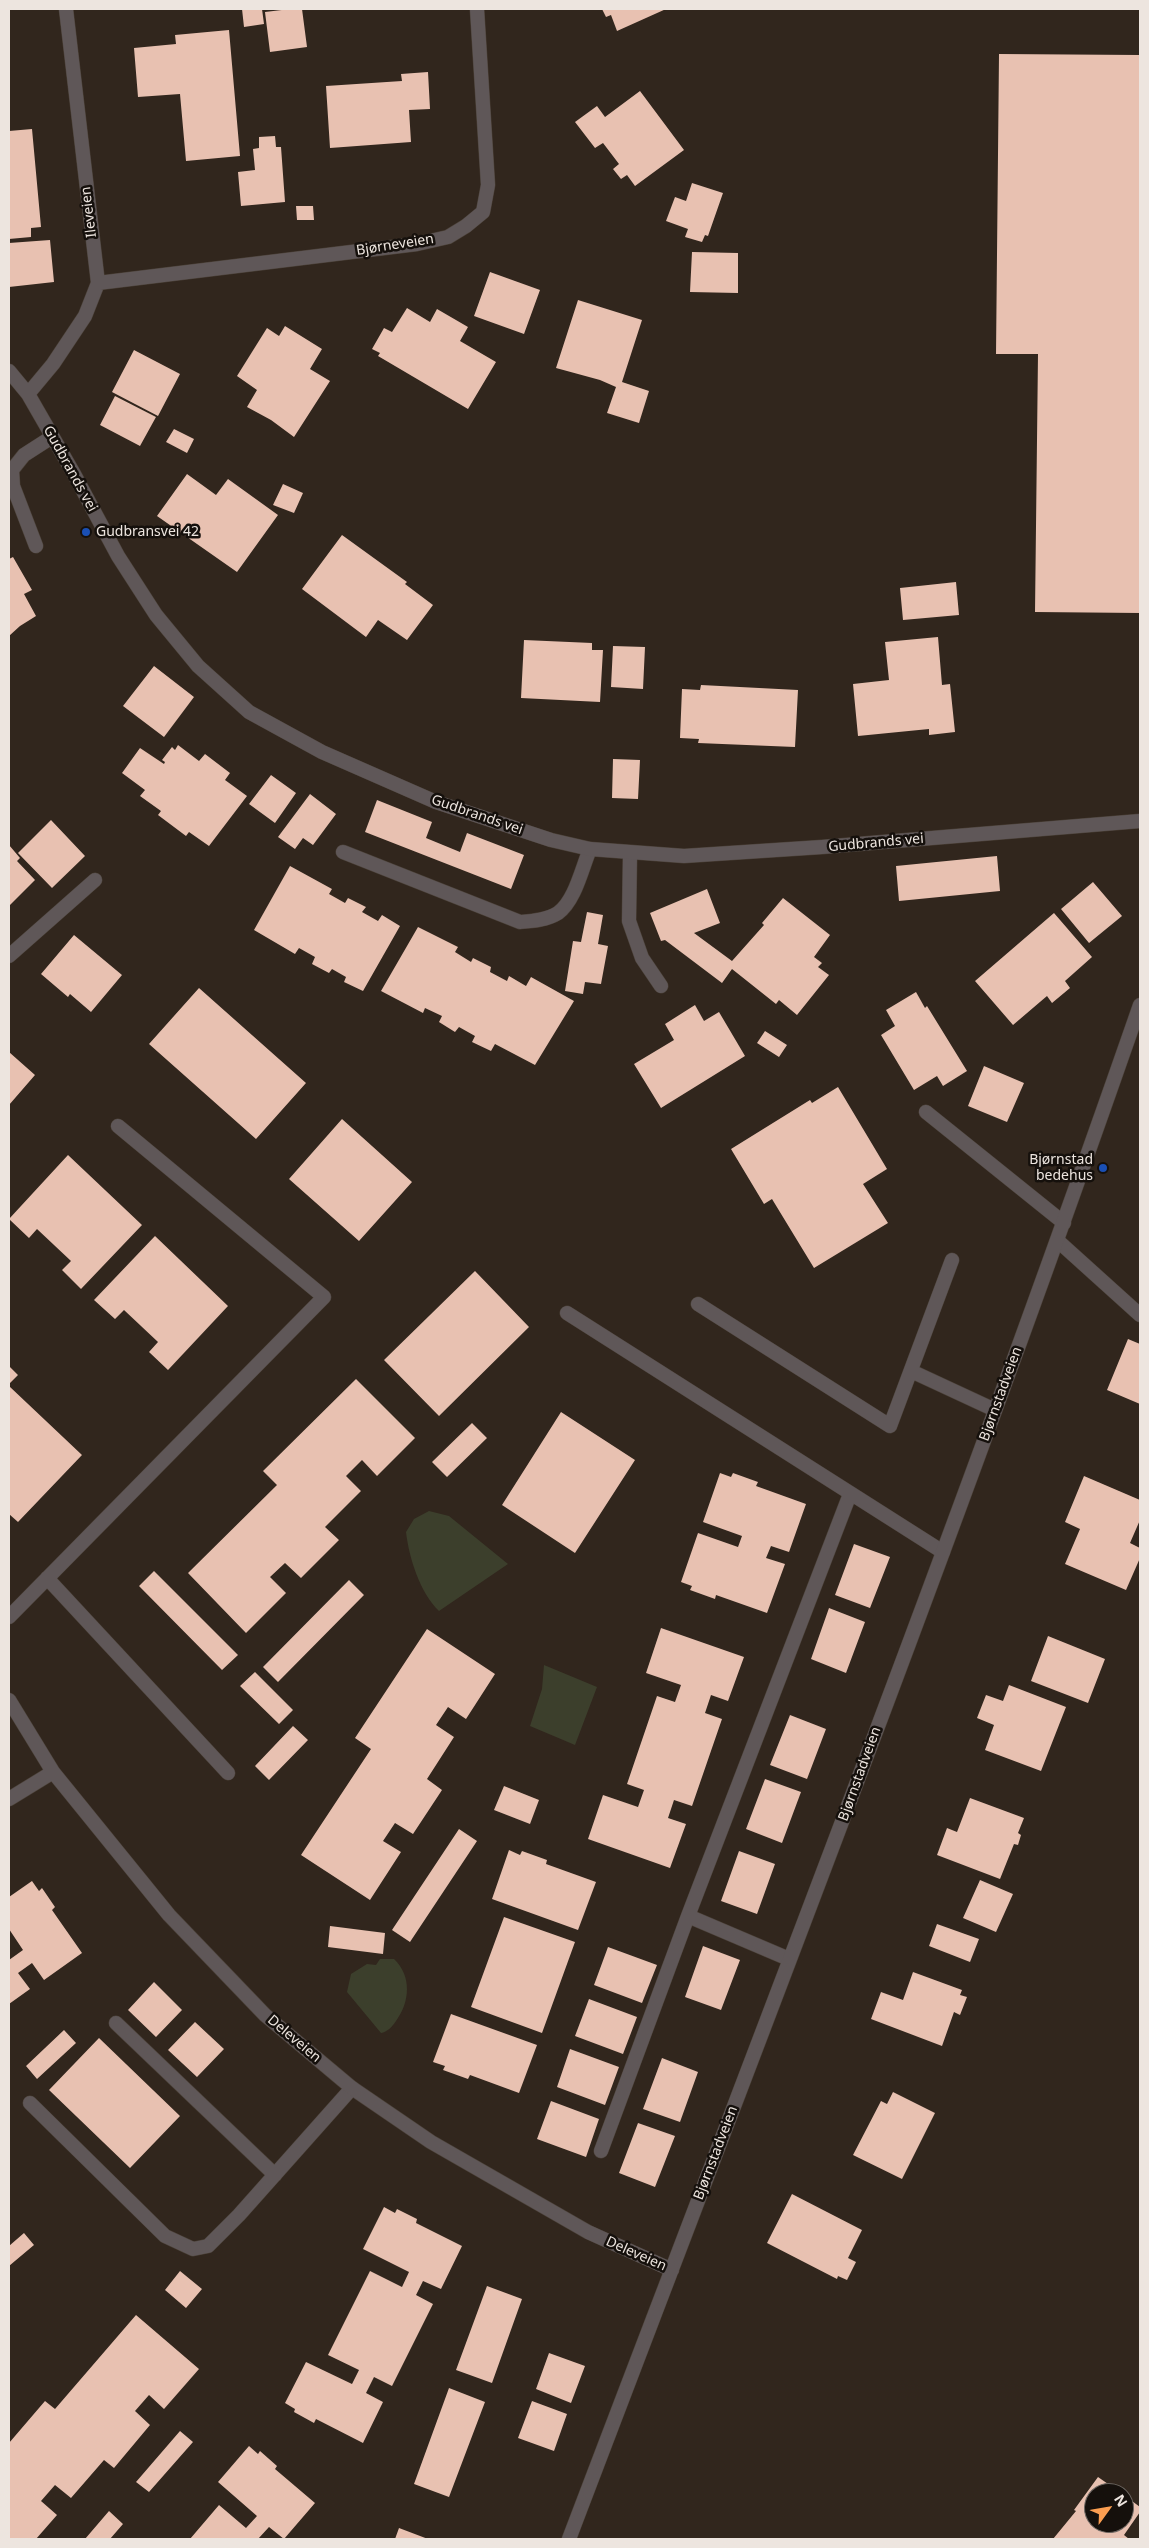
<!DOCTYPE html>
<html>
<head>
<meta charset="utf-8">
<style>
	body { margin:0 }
	#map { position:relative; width:1149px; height:2548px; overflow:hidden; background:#31261d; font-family:"Noto Sans",sans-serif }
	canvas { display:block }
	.frame { position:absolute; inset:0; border:10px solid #ede5df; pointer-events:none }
	.north { position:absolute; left:1084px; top:2483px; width:50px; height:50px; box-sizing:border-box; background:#15100c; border:1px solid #6b6560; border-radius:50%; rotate:58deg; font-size:14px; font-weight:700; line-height:20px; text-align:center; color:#ede5df }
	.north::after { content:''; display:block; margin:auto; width:18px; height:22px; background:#fb9e51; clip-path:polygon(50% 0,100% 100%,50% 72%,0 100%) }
</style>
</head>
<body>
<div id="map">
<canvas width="1149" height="2548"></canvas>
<div class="frame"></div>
<div class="north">N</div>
</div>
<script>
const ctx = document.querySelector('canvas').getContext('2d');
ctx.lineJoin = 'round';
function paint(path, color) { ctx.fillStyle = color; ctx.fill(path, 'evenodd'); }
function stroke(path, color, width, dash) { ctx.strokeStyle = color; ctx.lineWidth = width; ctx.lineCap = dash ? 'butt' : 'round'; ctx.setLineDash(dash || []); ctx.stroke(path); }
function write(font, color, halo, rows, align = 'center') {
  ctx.font = font + ' "Noto Sans",sans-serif'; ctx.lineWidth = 5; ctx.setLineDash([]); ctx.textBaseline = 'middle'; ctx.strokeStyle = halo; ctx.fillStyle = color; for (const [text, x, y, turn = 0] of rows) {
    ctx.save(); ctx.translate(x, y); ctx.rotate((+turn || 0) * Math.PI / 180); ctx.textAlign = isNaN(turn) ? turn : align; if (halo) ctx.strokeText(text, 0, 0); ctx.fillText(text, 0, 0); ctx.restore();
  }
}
paint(new Path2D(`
	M 429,1511 L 449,1516 L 508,1564 L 439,1611 C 420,1593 409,1558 406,1532 L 414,1519 Z
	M 544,1665 L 597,1687 L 575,1745 L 530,1726 L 542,1689 Z
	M 380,1959 L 394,1959 C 412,1976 410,2002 396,2021 C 392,2027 387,2032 381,2033 L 347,1992 L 351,1974 L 367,1964 L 376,1965 Z`), '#3c3f2c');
paint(new Path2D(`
	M 242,9 L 262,9 L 264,24 L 244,27 Z
	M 290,9 L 302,9 L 307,47 L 270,52 L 265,12 Z
	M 602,9 L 666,9 L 617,31 L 611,15 L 606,17 Z
	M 229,30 L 240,156 L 186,161 L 180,94 L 138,97 L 134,48 L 176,44 L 175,35 Z
	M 999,54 L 1140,55 L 1140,613 L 1035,612 L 1038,354 L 996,354 Z
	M 428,72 L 430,109 L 409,110 L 411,142 L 330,148 L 326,86 L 402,81 L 401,74 Z
	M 640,91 L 684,150 L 635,186 L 627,175 L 621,179 L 613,169 L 619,164 L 603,143 L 595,148 L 575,122 L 597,106 L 605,117 Z
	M 32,129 L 41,227 L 31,228 L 31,237 L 9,239 L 9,131 Z
	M 275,136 L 276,147 L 281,147 L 285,202 L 241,206 L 238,172 L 255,170 L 253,149 L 259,148 L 259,137 Z
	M 692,183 L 723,193 L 708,236 L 705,235 L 702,242 L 685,237 L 688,229 L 666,221 L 675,197 L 686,201 Z
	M 296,206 L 313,206 L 314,220 L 297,220 Z
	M 50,240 L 54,282 L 9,287 L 9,243 Z
	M 692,252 L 738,253 L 738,293 L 690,292 Z
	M 490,272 L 540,290 L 524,334 L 474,316 Z
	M 578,300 L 642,320 L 622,382 L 649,391 L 639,423 L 607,413 L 616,387 L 600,380 L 556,368 Z
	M 407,308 L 430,322 L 437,309 L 468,327 L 460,341 L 496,362 L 468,409 L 378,356 L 380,353 L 372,349 L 384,328 L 392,332 Z
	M 285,326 L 322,349 L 310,369 L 330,381 L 294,437 L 271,420 L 247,407 L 257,390 L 237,376 L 267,328 L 279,336 Z
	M 134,350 L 180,374 L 158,416 L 112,392 Z
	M 115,396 L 156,417 L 140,446 L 100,425 Z
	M 174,429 L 194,439 L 187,453 L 166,442 Z
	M 187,474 L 216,495 L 228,479 L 278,515 L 237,572 L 157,516 Z
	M 283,484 L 303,493 L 294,513 L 273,505 Z
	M 342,535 L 407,582 L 405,584 L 433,605 L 407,640 L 378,620 L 366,637 L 302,589 Z
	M 13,557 L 32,590 L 24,594 L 36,616 L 20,626 L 9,636 L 9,559 Z
	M 956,582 L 959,615 L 903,620 L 900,588 Z
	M 938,637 L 942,685 L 950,684 L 955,732 L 929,735 L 929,729 L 858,736 L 853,684 L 889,680 L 885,642 Z
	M 524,640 L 592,643 L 592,650 L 603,650 L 600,702 L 521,698 Z
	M 613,646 L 645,647 L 643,689 L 611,687 Z
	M 154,666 L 194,697 L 164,737 L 123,706 Z
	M 701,685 L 798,690 L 795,747 L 698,743 L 699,739 L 680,738 L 682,689 L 700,690 Z
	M 178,745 L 199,761 L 205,754 L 230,773 L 225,780 L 247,796 L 209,846 L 189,832 L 186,836 L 158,815 L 161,811 L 140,796 L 145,790 L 122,773 L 140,748 L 164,764 L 165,762 L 162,760 L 172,747 L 175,750 Z
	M 613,759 L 640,760 L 638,799 L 612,798 Z
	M 271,775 L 296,793 L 275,823 L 249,804 Z
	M 310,794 L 336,814 L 313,845 L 303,838 L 295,849 L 278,837 Z
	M 377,800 L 432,822 L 426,838 L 460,852 L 467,833 L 524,855 L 511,889 L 365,832 Z
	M 51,820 L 85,856 L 52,888 L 18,853 Z
	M 9,845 L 20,858 L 17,861 L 35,880 L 9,906 Z
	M 997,856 L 1000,891 L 899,901 L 896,866 Z
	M 290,866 L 332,889 L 329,894 L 345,903 L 348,898 L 366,907 L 362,912 L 378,921 L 382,915 L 400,926 L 363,991 L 344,982 L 346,977 L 332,969 L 329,973 L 312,964 L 315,957 L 299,948 L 295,954 L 254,930 Z
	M 1093,882 L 1122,916 L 1089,943 L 1061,909 Z
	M 707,889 L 720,923 L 694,933 L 732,961 L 764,925 L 762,923 L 783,898 L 830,935 L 814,957 L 822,963 L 818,967 L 829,975 L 797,1015 L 779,1000 L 776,1004 L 732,969 L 722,983 L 665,940 L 661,941 L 650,913 Z
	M 587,912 L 603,915 L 598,944 L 608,946 L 601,984 L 585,982 L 583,994 L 565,991 L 573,941 L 581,942 Z
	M 1054,913 L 1092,957 L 1065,981 L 1070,988 L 1052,1003 L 1047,996 L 1013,1025 L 975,981 Z
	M 418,927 L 458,947 L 455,952 L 471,962 L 473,958 L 491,967 L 490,972 L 507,981 L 509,976 L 526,986 L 531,977 L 574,1001 L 535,1065 L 495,1044 L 491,1051 L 472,1042 L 475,1036 L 459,1027 L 455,1032 L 439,1022 L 442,1016 L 425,1008 L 423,1013 L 381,991 Z
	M 74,935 L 122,975 L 91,1012 L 70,994 L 68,997 L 41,974 Z
	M 199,988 L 306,1083 L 256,1139 L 149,1044 Z
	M 916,992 L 925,1008 L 927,1006 L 967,1071 L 943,1086 L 937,1076 L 914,1090 L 881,1035 L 895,1026 L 886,1010 Z
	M 695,1005 L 704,1021 L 719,1012 L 745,1056 L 661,1108 L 634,1064 L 674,1040 L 665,1024 Z
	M 765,1031 L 787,1045 L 779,1057 L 757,1043 Z
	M 9,1052 L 35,1075 L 9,1105 Z
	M 984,1066 L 1024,1083 L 1007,1122 L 968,1106 Z
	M 838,1087 L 887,1169 L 863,1184 L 888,1223 L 814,1268 L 772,1199 L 764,1204 L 731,1149 L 810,1100 L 812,1103 Z
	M 342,1119 L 412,1182 L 359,1241 L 289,1179 Z
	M 68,1155 L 142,1225 L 81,1289 L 62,1270 L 71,1261 L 37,1229 L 29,1238 L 9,1219 Z
	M 155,1236 L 228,1306 L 168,1370 L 149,1352 L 158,1342 L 124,1310 L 115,1319 L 94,1300 Z
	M 475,1271 L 529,1327 L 439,1416 L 384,1360 Z
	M 1128,1339 L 1140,1344 L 1140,1404 L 1107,1390 Z
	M 9,1366 L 18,1375 L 9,1384 Z
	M 356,1379 L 415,1438 L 377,1476 L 362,1460 L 346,1476 L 361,1491 L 325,1527 L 339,1540 L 301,1578 L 285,1563 L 270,1577 L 286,1593 L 246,1633 L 188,1573 L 277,1485 L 263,1471 Z
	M 9,1386 L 82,1455 L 18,1522 L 9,1514 Z
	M 561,1412 L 635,1460 L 575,1553 L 502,1505 Z
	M 472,1423 L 487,1438 L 447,1477 L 432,1462 Z
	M 720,1473 L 731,1477 L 733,1473 L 758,1482 L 756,1486 L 806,1504 L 789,1552 L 771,1546 L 766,1558 L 785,1564 L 767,1613 L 716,1595 L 715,1599 L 690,1590 L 692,1586 L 681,1582 L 698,1533 L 738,1547 L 742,1536 L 703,1522 Z
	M 1084,1476 L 1140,1500 L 1140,1520 L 1130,1543 L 1140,1548 L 1140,1558 L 1126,1590 L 1065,1564 L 1080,1529 L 1065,1522 Z
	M 854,1544 L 890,1557 L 870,1608 L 835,1595 Z
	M 154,1571 L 238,1655 L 222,1670 L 139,1586 Z
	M 349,1580 L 364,1595 L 278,1682 L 263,1667 Z
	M 829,1608 L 865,1622 L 846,1673 L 811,1659 Z
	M 661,1628 L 744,1657 L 728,1701 L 711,1695 L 705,1713 L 722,1719 L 692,1806 L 674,1800 L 668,1818 L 686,1824 L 670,1868 L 588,1839 L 603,1795 L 638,1807 L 644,1790 L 627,1784 L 657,1696 L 675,1702 L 681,1685 L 646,1673 Z
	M 427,1629 L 495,1674 L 466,1719 L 448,1707 L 436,1725 L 454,1737 L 427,1779 L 442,1790 L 413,1834 L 395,1823 L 383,1841 L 401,1852 L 370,1900 L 301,1855 L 371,1749 L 355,1738 Z
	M 1048,1636 L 1105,1659 L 1088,1703 L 1031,1681 Z
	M 255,1672 L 293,1710 L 279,1724 L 240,1686 Z
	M 1009,1685 L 1066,1707 L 1041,1771 L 985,1750 L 994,1725 L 977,1718 L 986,1695 L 1003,1701 Z
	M 790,1715 L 826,1729 L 807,1779 L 770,1765 Z
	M 293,1726 L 308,1740 L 269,1780 L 255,1766 Z
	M 765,1779 L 801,1792 L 782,1843 L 746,1829 Z
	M 504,1786 L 539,1800 L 530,1824 L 494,1810 Z
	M 970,1798 L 1024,1818 L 1018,1833 L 1021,1835 L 1018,1845 L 1014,1844 L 1000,1879 L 937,1855 L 947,1828 L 957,1832 Z
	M 459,1829 L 477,1841 L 410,1942 L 392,1930 Z
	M 509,1850 L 520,1855 L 522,1851 L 547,1860 L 546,1864 L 596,1882 L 578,1930 L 492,1899 Z
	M 739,1851 L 775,1864 L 757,1914 L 721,1901 Z
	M 980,1880 L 1013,1894 L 996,1932 L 963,1918 Z
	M 32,1881 L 39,1891 L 42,1888 L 55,1907 L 52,1910 L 82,1953 L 44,1980 L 32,1963 L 18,1973 L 30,1989 L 9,2004 L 9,1960 L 23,1950 L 9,1929 L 9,1897 Z
	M 504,1917 L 575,1942 L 542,2033 L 471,2007 Z
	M 937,1924 L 979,1939 L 970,1962 L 929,1946 Z
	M 330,1926 L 385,1933 L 383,1954 L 328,1947 Z
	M 703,1946 L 740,1960 L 721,2010 L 685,1997 Z
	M 608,1947 L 657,1965 L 642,2003 L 594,1985 Z
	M 913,1972 L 962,1990 L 960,1995 L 967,1997 L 960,2015 L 954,2012 L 942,2046 L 871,2019 L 881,1992 L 903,2000 Z
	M 154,1982 L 182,2010 L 156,2037 L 128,2010 Z
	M 589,1999 L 637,2017 L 623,2054 L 575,2036 Z
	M 451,2014 L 537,2045 L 519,2093 L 470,2075 L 468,2079 L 443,2070 L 445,2066 L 433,2062 Z
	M 195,2022 L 224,2049 L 197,2077 L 168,2050 Z
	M 64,2030 L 76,2043 L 37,2079 L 26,2066 Z
	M 99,2038 L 180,2116 L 130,2168 L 49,2090 Z
	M 570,2049 L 619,2067 L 605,2105 L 557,2087 Z
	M 662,2058 L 698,2072 L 680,2122 L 643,2109 Z
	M 893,2092 L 935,2113 L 902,2179 L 853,2155 L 881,2101 L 887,2104 Z
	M 551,2101 L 599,2119 L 586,2157 L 537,2139 Z
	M 638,2123 L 675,2136 L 655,2187 L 619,2173 Z
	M 792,2194 L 862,2230 L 848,2258 L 856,2262 L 847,2280 L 838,2276 L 837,2279 L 767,2243 Z
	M 384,2207 L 395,2213 L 397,2209 L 417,2219 L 416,2223 L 462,2246 L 441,2289 L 423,2281 L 416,2295 L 433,2304 L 392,2386 L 374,2377 L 366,2393 L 383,2402 L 363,2443 L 316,2419 L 314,2423 L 294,2412 L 295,2409 L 285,2403 L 306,2362 L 352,2384 L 359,2370 L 328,2355 L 370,2271 L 402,2287 L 409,2272 L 363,2249 Z
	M 24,2233 L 34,2245 L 9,2266 L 9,2246 Z
	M 180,2271 L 202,2289 L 186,2308 L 165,2290 Z
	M 487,2286 L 522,2299 L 492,2383 L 456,2370 Z
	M 136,2315 L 199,2369 L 164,2409 L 149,2395 L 135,2411 L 150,2425 L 114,2468 L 104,2460 L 71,2498 L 55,2485 L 41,2501 L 57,2515 L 36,2539 L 9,2539 L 9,2443 L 45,2401 L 55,2409 Z
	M 549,2353 L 585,2366 L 571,2403 L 536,2389 Z
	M 449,2388 L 485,2402 L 449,2497 L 414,2484 Z
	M 532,2401 L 567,2414 L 554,2451 L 518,2438 Z
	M 180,2431 L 193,2442 L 149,2492 L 136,2482 Z
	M 249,2446 L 258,2454 L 260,2451 L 277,2466 L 275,2469 L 315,2503 L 284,2539 L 269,2527 L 258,2539 L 190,2539 L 219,2505 L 246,2528 L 257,2516 L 218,2482 Z
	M 1098,2477 L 1121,2493 L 1094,2493 L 1094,2523 L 1124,2523 L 1124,2495 L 1140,2507 L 1140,2512 L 1124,2535 L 1129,2539 L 1053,2539 L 1076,2511 L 1074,2510 Z
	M 109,2511 L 123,2524 L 110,2539 L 85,2539 Z
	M 399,2528 L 428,2539 L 395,2539 Z`), '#e8c1b1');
const service = new Path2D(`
	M 36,546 L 13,486 L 12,470 L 24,455 L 52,437
	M 343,852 L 520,922 C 532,921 547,920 558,913 C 575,901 582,868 590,849
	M 630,854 L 629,921 L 642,958 L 661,986
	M 9,956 L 95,880
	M 926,1112 L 1064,1223
	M 1058,1241 L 1140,1315
	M 698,1304 L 890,1426 L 952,1260
	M 567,1313 L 943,1552
	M 911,1371 L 995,1410
	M 47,1578 L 228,1773
	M 9,1617 L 324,1297 L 118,1126
	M 688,1916 L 789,1959
	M 116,2023 L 275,2175
	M 30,2103 L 165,2236 L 193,2249 L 208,2246 L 239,2215 L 352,2088
	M 601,2151 L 688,1916 L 850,1494`);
const minor = new Path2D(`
	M 98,283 L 417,244 L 448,237 L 466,226 L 483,212 L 488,185 L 477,9
	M 9,371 L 28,394 L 74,474 L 118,556 L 156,615 L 198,666 L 249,712 L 322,752 L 436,802 L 551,840 L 590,849 L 684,856 L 822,847 L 1140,821
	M 28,394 L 53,364 L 85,316 L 98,283 L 66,9
	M 9,1700 L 53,1772 L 169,1915 L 265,2015 L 352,2088 L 431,2142 L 588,2232 L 672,2270
	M 9,1799 L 53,1772
	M 569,2539 C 763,2029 961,1520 1140,1005`);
stroke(service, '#4b4138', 15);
stroke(minor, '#4b4138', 15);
stroke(service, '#5f5758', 14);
stroke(minor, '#5f5758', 14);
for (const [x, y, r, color] of [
	[86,532,5,"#1a4fb4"],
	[1103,1168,5,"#1a4fb4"]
]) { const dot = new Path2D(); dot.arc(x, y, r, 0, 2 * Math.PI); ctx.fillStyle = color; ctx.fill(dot); stroke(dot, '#15100c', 2); }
write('14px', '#ede5df', '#15100c', [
	["Ileveien",89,212,-97],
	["Bjørneveien",395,245,-9],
	["Gudbrands vei",70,469,61],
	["Gudbrands vei",477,815,19],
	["Gudbrands vei",876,843,-5],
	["Bjørnstadveien",1001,1394,-70],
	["Bjørnstadveien",860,1774,-70],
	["Deleveien",294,2039,40],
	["Bjørnstadveien",716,2153,-69],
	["Deleveien",636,2254,24]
]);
write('14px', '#ede5df', '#15100c', [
	["Gudbransvei 42",96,532],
	["Bjørnstad",1093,1160,"right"],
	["bedehus",1093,1176,"right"]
], 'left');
</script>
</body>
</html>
